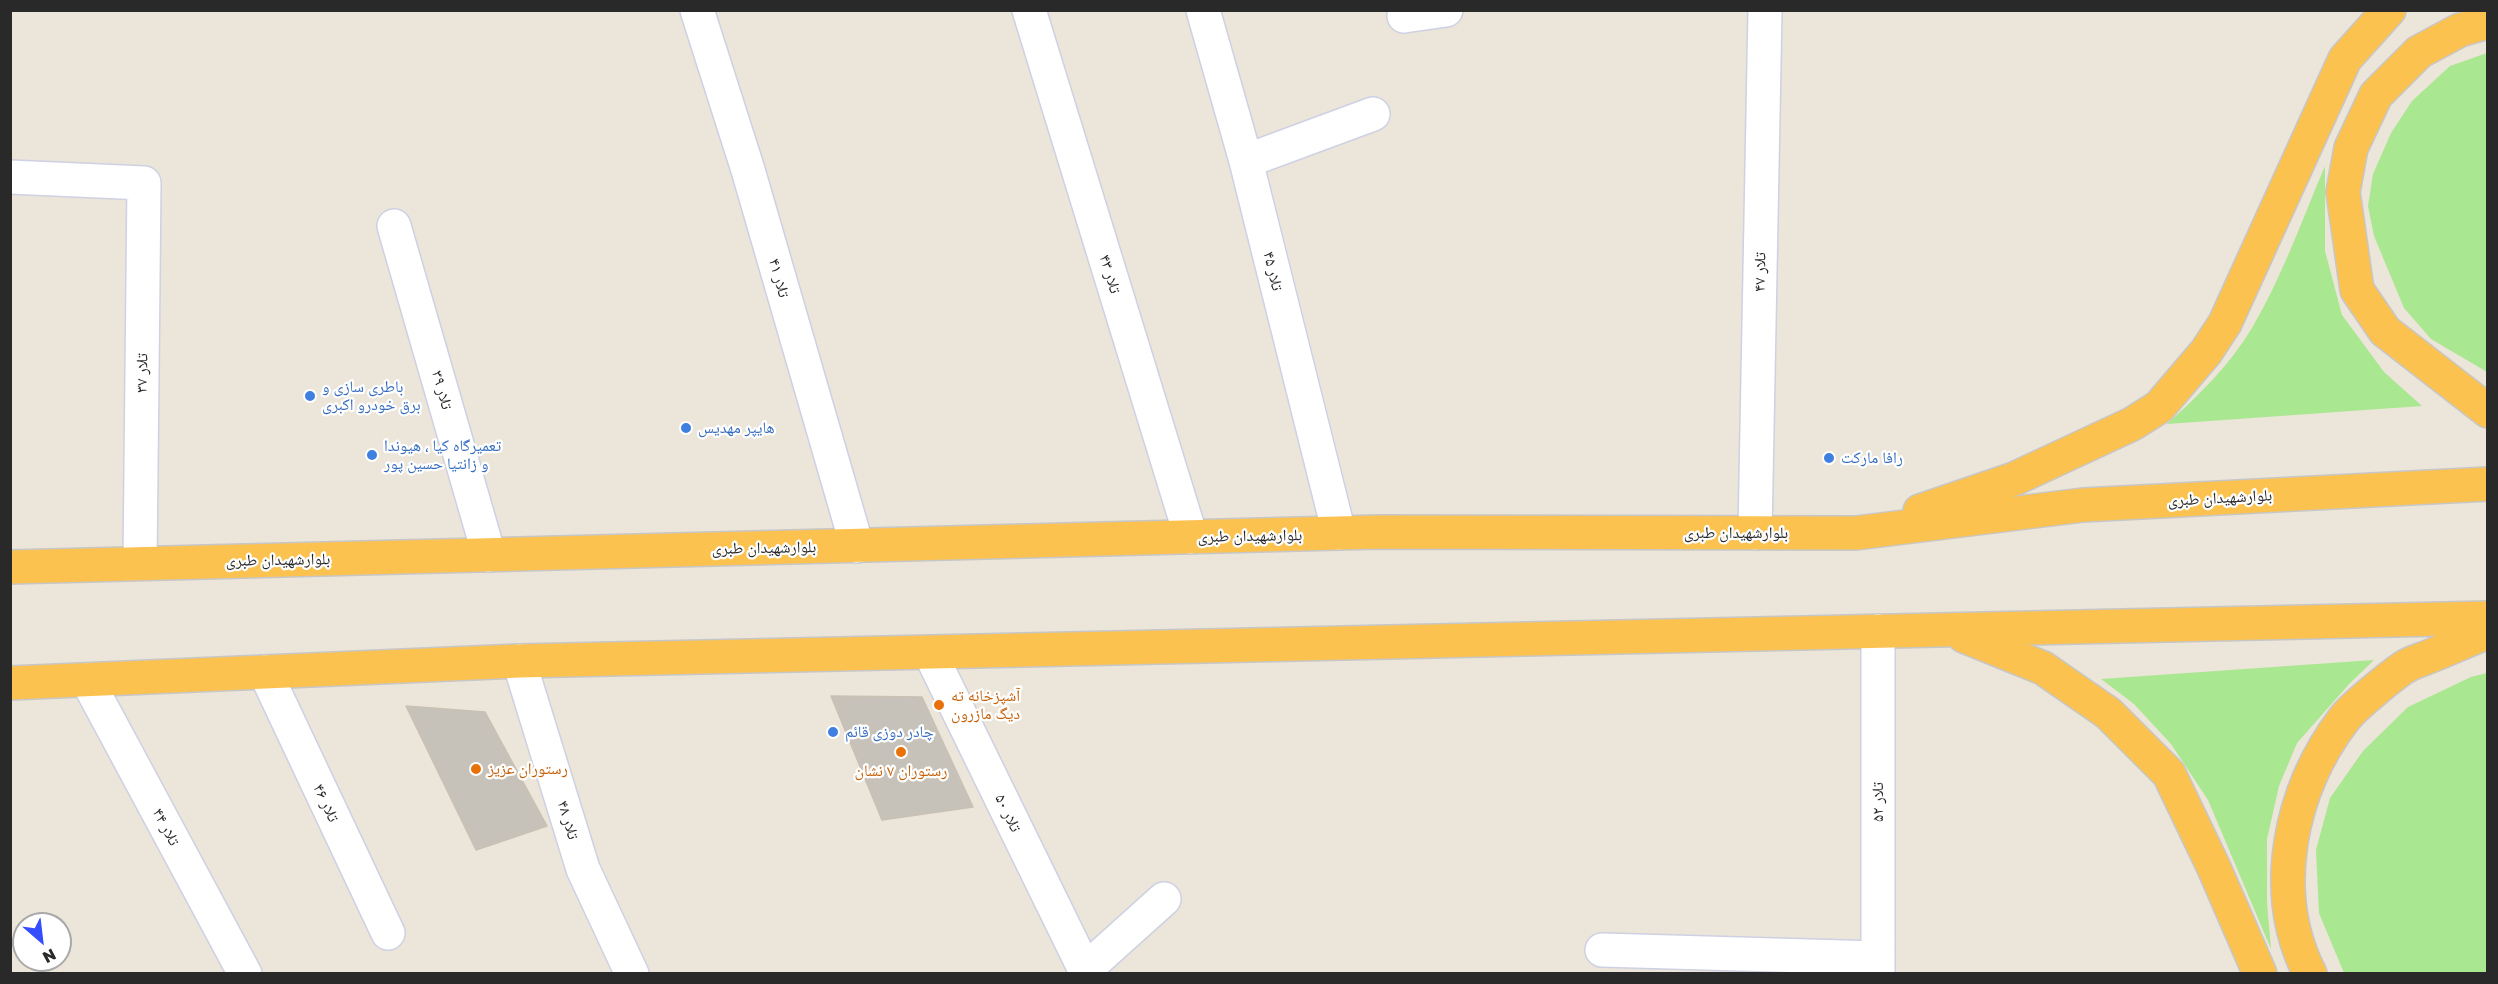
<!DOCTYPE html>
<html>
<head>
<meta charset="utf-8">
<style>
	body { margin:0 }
	#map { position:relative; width:2498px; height:984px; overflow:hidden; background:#ece5d9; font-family:"Golos Text",sans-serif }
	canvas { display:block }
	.frame { position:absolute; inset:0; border:12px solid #292929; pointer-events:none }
	.north { position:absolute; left:12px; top:912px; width:60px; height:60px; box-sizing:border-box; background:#fff; border:2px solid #a9a9a9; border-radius:50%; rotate:152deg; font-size:16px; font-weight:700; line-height:24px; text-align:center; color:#292929 }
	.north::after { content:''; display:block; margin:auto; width:21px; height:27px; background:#334dff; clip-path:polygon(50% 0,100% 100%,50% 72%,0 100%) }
</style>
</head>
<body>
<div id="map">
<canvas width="2498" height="984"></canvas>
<div class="frame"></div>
<div class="north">N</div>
</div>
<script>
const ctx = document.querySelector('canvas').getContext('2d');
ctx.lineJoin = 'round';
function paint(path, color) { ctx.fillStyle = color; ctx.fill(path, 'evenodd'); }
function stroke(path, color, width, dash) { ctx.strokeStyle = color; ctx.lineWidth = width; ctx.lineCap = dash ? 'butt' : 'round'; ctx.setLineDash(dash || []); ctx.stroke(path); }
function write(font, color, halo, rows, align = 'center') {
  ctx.font = font + ' "Golos Text","Noto Naskh Arabic",sans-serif'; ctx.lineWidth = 4.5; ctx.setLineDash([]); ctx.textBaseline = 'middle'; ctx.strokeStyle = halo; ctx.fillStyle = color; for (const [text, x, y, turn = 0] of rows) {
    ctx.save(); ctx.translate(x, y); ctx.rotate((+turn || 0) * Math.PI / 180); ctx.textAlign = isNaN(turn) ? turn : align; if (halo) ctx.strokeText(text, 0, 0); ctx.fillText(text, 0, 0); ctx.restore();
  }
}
paint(new Path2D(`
	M 2487,53 L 2488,53 L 2487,372 L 2431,339 L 2404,308 L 2374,236 L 2368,206 L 2373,174 L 2391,133 L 2412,101 L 2450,66 Z
	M 2325,166 L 2325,251 L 2342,315 L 2384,372 L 2422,406 L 2167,424 C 2198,396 2230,365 2252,328 C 2282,277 2302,220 2325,166 Z
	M 2374,660 L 2350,683 L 2297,743 L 2279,786 L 2267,839 L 2267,903 L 2271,949 L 2208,800 L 2171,744 L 2134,704 L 2101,679 Z
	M 2487,673 L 2487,973 L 2344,973 L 2319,913 L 2316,850 L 2330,798 L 2363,751 L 2408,707 L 2471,677 Z`), '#a9e791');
const building = new Path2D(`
	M 831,696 L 922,697 L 973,807 L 882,820 Z
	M 406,706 L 485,712 L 547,826 L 476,850 Z`);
paint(building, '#c7c2b9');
stroke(building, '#c8c1b3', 1.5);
const minor = new Path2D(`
	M 697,10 L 748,170 L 857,546
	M 1029,10 L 1191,537
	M 1203,10 L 1246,161 L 1339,533
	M 1404,16 L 1446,10
	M 1246,161 L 1373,114
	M 10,177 L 144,183 L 140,563
	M 394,226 L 489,555
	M 1755,533 L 1765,10
	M 930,653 L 1087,974
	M 519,661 L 583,869 L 632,974
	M 265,672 L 388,933
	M 87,680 L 245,974
	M 1602,950 L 1878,958
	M 1085,970 L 1164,899
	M 1878,974 L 1878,631`);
const trunk = new Path2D(`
	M 2488,22 L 2460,30 L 2419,52 L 2376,95 L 2351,148 L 2343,192 L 2357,290 L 2385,331 L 2488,411
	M 1920,511 L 2014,479 L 2132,424 L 2159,407 L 2206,352 L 2225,323 L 2345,59 L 2389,10
	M 10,567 L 1377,532 L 1856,533 L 2083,505 L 2488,484
	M 1964,636 L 2043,668 L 2108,713 L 2169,774 L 2214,868 L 2260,974
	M 10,683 L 519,661 L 2488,618
	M 2310,974 C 2268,892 2290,790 2344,719 C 2353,707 2390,677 2403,668 C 2410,663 2420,660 2428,657 C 2448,649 2468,640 2488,632`);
stroke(minor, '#ced1e3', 36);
stroke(trunk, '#c7c7c7', 36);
stroke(minor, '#fff', 33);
stroke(trunk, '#fcc250', 33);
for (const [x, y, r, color] of [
	[310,396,6,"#3f7fe0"],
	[686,428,6,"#3f7fe0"],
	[372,455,6,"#3f7fe0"],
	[1829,458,6,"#3f7fe0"],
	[939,705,6,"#e8710a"],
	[833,732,6,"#3f7fe0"],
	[901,752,6,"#e8710a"],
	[476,769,6,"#e8710a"]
]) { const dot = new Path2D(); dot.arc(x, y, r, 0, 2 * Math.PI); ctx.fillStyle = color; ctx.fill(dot); stroke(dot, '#fff', 2); }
write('16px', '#292929', '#fff', [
	["تلار ۴۵",1273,271,76],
	["تلار ۴۷",1760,272,-89],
	["تلار ۴۳",1110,274,73],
	["تلار ۴۱",779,278,74],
	["تلار ۳۷",142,373,-89],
	["تلار ۳۹",442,390,74],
	["بلوارشهیدان طبری",2220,498,-3],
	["بلوارشهیدان طبری",1736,533],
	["بلوارشهیدان طبری",1250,536,-1],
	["بلوارشهیدان طبری",764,548,-1],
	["بلوارشهیدان طبری",278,560,-1],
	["تلار ۵۲",1878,802,-90],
	["تلار ۴۶",326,803,65],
	["تلار ۵۰",1008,813,64],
	["تلار ۴۸",568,820,73],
	["تلار ۴۴",166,827,62]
]);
write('16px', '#366cbe', '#fff', [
	["باطری سازی و",322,387],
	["برق خودرو اکبری",322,405],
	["هایپر مهدیس",698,428],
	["تعمیرگاه کیا ، هیوندا",384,446],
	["و زانتیا حسین پور",384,464],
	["رافا مارکت",1841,458],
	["چادر دوزی قائم",845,732]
], 'left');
write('16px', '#c56008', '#fff', [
	["آشپزخانه ته",951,696],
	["دیگ مازرون",951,714],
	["رستوران عزیز",488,769],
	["رستوران ۷ نشان",901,771,"center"]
], 'left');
</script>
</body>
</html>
